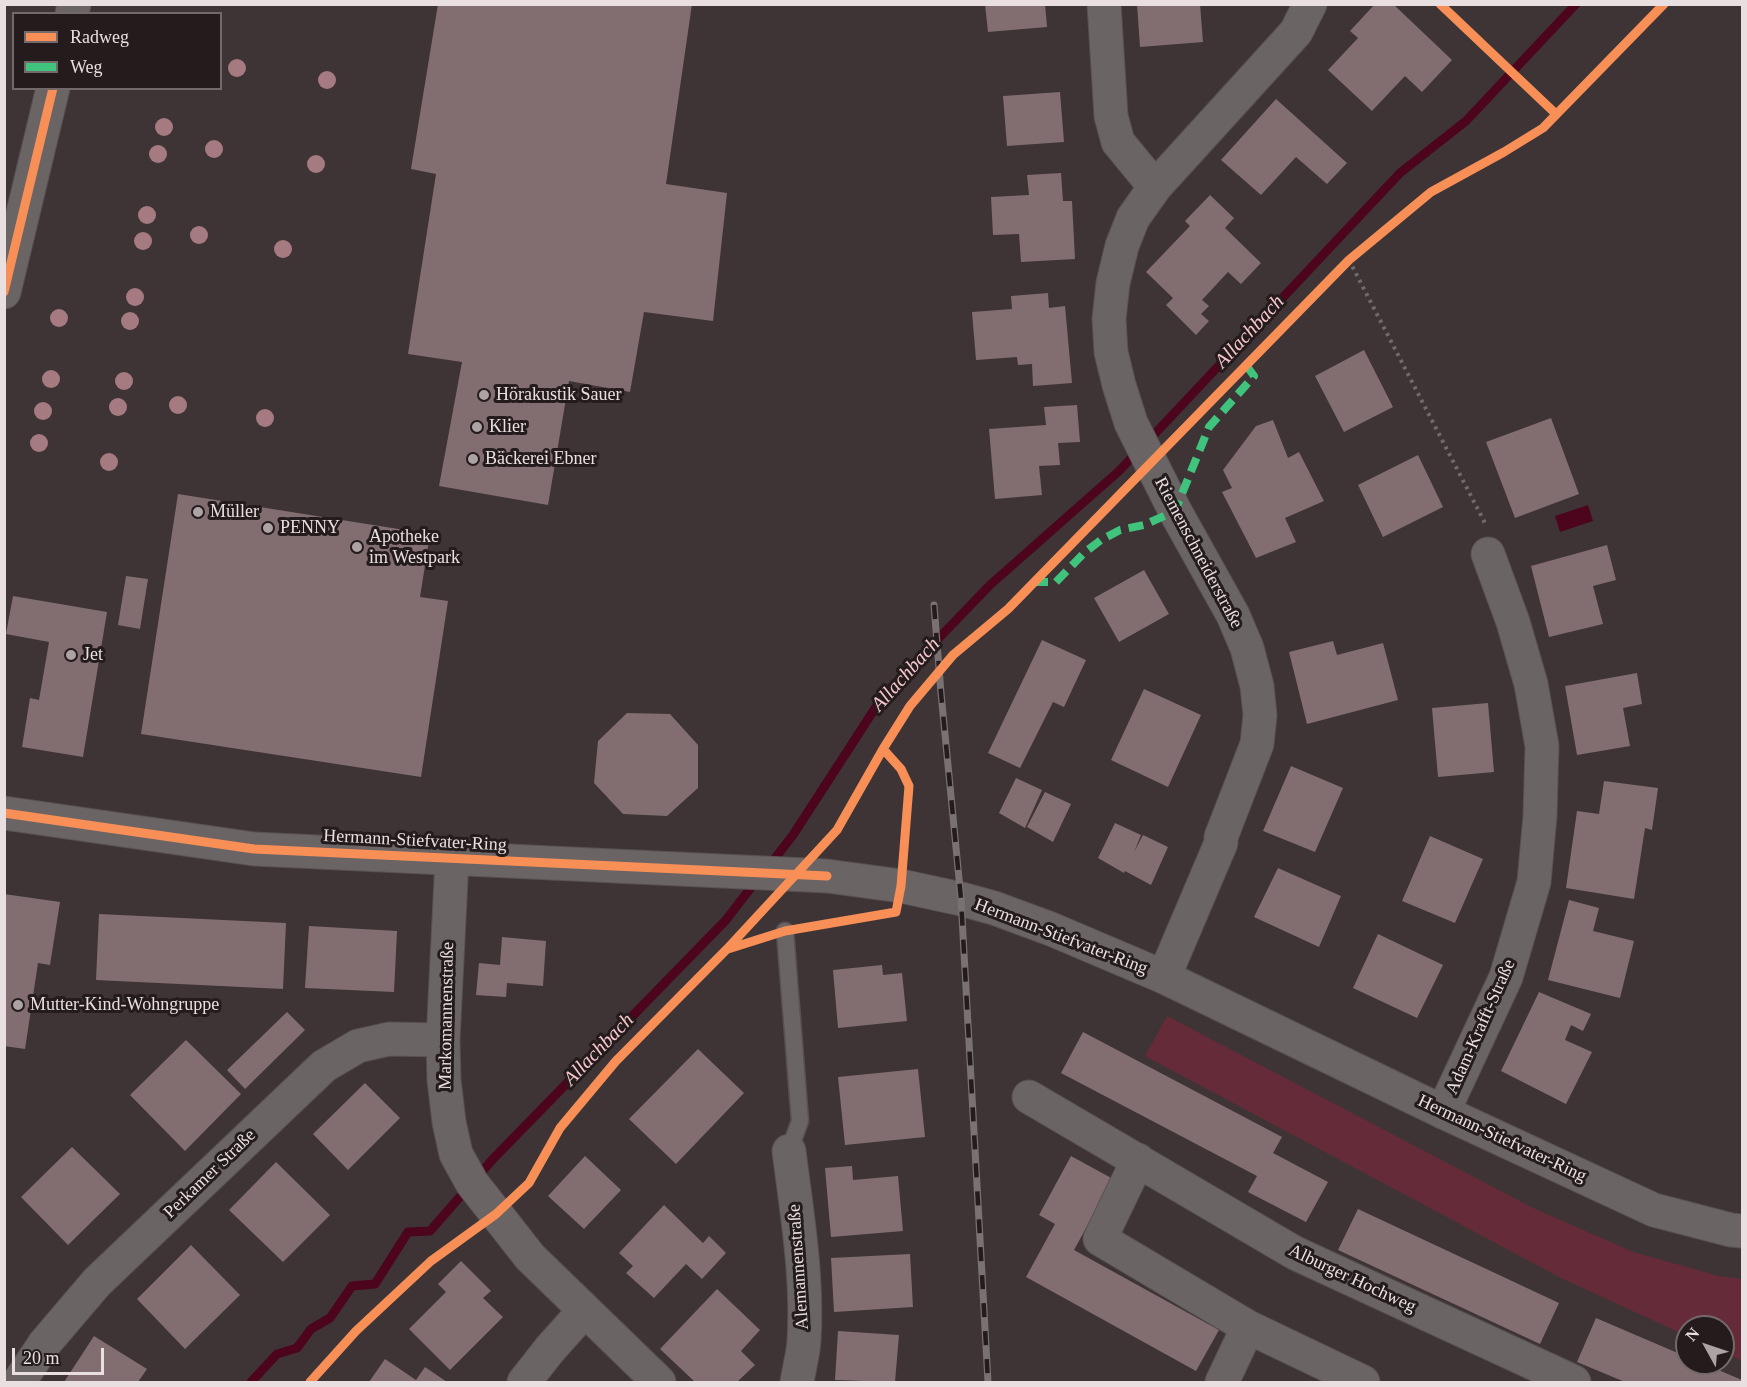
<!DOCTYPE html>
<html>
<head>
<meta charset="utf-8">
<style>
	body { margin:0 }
	#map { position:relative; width:1747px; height:1387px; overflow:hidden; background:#3e3436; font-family:Georgia,serif }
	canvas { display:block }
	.frame { position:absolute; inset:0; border:6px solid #eadfe0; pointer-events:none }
	.legend { position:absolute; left:12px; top:12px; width:210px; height:78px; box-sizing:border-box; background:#231b1c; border:2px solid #73696a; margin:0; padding:8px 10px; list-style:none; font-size:18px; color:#eadfe0 }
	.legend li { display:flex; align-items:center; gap:12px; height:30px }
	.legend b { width:30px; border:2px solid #73696a }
	.north { position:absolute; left:1675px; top:1315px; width:60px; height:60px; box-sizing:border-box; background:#231b1c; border:2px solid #73696a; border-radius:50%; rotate:310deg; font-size:16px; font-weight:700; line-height:24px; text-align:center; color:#eadfe0 }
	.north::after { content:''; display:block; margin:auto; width:21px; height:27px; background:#aea3a4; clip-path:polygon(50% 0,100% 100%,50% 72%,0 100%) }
	.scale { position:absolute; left:12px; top:1348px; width:92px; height:27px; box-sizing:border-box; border:3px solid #eadfe0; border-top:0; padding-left:8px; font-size:18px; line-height:21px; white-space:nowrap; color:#eadfe0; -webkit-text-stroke:4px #231b1c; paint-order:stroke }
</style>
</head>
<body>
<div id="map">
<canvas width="1747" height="1387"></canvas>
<div class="frame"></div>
<ul class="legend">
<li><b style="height:8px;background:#f78f57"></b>Radweg</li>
<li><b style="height:8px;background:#40c37c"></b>Weg</li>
</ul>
<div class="north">N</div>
<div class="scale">20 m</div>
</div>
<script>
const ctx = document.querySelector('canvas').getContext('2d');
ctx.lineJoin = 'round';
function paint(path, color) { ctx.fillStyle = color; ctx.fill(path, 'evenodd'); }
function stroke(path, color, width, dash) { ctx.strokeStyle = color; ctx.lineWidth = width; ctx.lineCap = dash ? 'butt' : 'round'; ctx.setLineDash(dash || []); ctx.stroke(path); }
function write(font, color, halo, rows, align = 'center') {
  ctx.font = font + ' Georgia,serif'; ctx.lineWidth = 6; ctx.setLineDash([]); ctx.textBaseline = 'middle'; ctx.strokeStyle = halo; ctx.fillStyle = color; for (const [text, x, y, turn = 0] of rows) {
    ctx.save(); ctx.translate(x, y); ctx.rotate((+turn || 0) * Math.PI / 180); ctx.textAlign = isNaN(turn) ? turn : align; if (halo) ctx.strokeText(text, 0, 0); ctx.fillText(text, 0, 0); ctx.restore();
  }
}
paint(new Path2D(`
	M 1167,1016 L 1533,1208 L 1633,1252 L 1719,1276 L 1742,1279 L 1742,1361 L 1723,1352 L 1723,1327 L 1687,1327 L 1687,1336 L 1561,1278 L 1145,1056 Z`), '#662b38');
paint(new Path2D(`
	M 1588,505 L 1593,521 L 1560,532 L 1555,516 Z`), '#4c051d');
stroke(new Path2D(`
	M 1148,441 L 1400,173 L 1466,121 L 1576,4
	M 769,866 L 793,835 L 883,696 L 990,585 L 1119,471 L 1138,451
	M 251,1382 L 277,1354 L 297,1348 L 311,1329 L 330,1318 L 352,1286 L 375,1284 L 408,1232 L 430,1231 L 493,1159 L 726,920 L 756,881`), '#4c051d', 9);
paint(new Path2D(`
	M 438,4 L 692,4 L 666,184 L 727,193 L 713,321 L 644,312 L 630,392 L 569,381 L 548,505 L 439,486 L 462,362 L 408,354 L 436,174 L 411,169 Z
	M 985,4 L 1045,4 L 1047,27 L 988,32 Z
	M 1137,4 L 1200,4 L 1203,42 L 1140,47 Z
	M 1375,4 L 1393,4 L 1452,60 L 1422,92 L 1405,76 L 1372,111 L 1328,70 L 1358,38 L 1350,31 Z
	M 1060,92 L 1064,142 L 1007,146 L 1003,96 Z
	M 1276,99 L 1347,163 L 1327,184 L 1296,157 L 1261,195 L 1221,160 Z
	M 1061,173 L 1063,201 L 1072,201 L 1075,259 L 1021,262 L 1019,234 L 993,235 L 991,197 L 1029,195 L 1027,175 Z
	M 1210,195 L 1234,218 L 1225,228 L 1261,263 L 1241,284 L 1228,272 L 1202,300 L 1209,306 L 1201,314 L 1209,321 L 1196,335 L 1166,305 L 1173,298 L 1146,272 L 1190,226 L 1185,221 Z
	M 1048,293 L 1049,308 L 1065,306 L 1072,383 L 1033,386 L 1032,364 L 1018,365 L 1017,357 L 976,360 L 972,312 L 1012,309 L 1011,296 Z
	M 1364,350 L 1393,407 L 1344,432 L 1315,376 Z
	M 1077,405 L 1080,442 L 1058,443 L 1060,465 L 1039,466 L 1042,495 L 995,499 L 989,429 L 1046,425 L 1044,407 Z
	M 1551,418 L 1579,494 L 1515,518 L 1486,442 Z
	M 1273,420 L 1288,458 L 1299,452 L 1324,501 L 1285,518 L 1296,542 L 1256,558 L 1222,492 L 1232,488 L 1223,470 L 1256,426 Z
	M 1418,455 L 1443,507 L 1383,537 L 1358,485 Z
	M 178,494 L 430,534 L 420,597 L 448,601 L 421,777 L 141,734 Z
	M 1607,545 L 1616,580 L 1593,586 L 1603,624 L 1549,637 L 1531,566 Z
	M 1144,570 L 1169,614 L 1119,642 L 1094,598 Z
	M 126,576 L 148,579 L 140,629 L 118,625 Z
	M 13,596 L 107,612 L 83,757 L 22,747 L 30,698 L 39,700 L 49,642 L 6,634 Z
	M 1042,640 L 1086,660 L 1064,707 L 1053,702 L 1020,768 L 988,753 Z
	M 1333,641 L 1337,655 L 1383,643 L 1398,700 L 1307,724 L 1289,652 Z
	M 1637,673 L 1642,704 L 1623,708 L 1630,746 L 1577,755 L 1565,686 Z
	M 1144,689 L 1201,715 L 1168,787 L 1111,760 Z
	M 1488,703 L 1494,772 L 1438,777 L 1432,708 Z
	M 627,713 L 670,714 L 698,745 L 698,788 L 667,816 L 623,814 L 594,783 L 598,741 Z
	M 1291,766 L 1343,788 L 1315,852 L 1263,831 Z
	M 1016,778 L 1042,790 L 1025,828 L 999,813 Z
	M 1604,781 L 1658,788 L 1652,830 L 1645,828 L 1634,899 L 1566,888 L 1577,811 L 1599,814 Z
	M 1045,792 L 1071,804 L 1053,842 L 1027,827 Z
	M 1115,823 L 1141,835 L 1134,852 L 1143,835 L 1168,847 L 1151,885 L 1125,871 L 1124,873 L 1098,858 Z
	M 1430,836 L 1483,859 L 1455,923 L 1402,901 Z
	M 1278,868 L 1341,896 L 1319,947 L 1254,917 Z
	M 4,894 L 60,902 L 50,965 L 38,963 L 25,1049 L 4,1046 Z
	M 1569,900 L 1599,908 L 1593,931 L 1634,941 L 1620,998 L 1548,980 Z
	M 99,914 L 286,923 L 283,989 L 96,980 Z
	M 309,926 L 397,931 L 394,992 L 305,988 Z
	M 1378,934 L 1443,965 L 1417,1018 L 1353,988 Z
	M 502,937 L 546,941 L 543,986 L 507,983 L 506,997 L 476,995 L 479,963 L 500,965 Z
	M 882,965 L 883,975 L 902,973 L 907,1021 L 838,1028 L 833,970 Z
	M 1539,992 L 1591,1014 L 1583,1031 L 1571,1025 L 1565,1040 L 1592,1052 L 1566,1104 L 1501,1071 Z
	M 287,1012 L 305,1030 L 245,1089 L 227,1070 Z
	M 1083,1032 L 1282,1137 L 1273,1153 L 1328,1182 L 1306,1222 L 1248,1192 L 1257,1176 L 1061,1073 Z
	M 186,1040 L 241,1094 L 185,1151 L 130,1095 Z
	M 698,1049 L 744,1093 L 676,1164 L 629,1119 Z
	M 918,1069 L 925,1137 L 845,1145 L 838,1077 Z
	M 365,1083 L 400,1118 L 348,1170 L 313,1134 Z
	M 72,1147 L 120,1194 L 68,1245 L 21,1197 Z
	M 585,1156 L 621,1190 L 584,1229 L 548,1196 Z
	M 1071,1156 L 1113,1179 L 1074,1250 L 1219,1330 L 1196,1371 L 1026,1277 L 1055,1224 L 1039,1215 Z
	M 276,1162 L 330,1215 L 283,1262 L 229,1210 Z
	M 852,1166 L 853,1180 L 898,1176 L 903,1231 L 831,1237 L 825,1168 Z
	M 664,1205 L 703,1243 L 709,1236 L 726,1253 L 702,1279 L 686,1264 L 654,1298 L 626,1273 L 633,1266 L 619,1253 Z
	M 1358,1209 L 1559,1303 L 1540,1344 L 1338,1250 Z
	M 191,1245 L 240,1295 L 185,1349 L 137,1299 Z
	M 910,1254 L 913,1307 L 834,1312 L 831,1258 Z
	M 461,1261 L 491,1291 L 483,1298 L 503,1317 L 450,1370 L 409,1329 L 446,1292 L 438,1284 Z
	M 717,1289 L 760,1330 L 741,1351 L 755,1365 L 737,1382 L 695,1382 L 660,1349 Z
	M 1596,1318 L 1687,1357 L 1687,1363 L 1702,1363 L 1742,1380 L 1742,1382 L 1625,1382 L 1577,1362 Z
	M 838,1331 L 899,1335 L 895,1382 L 835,1380 Z
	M 94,1336 L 147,1369 L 138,1382 L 64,1382 Z
	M 385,1359 L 416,1380 L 425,1367 L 447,1382 L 369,1382 Z`), '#826d71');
const lane = new Path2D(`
	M 785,931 L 800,1121 L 789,1151`);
const street = new Path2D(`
	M 1104,4 L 1111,116 L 1118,142 L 1155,187
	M 452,859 L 443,1040 L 444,1080 L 449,1122 L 456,1154 L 472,1183 L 530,1257 L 659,1382
	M 1164,977 L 1221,843 L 1221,837 L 1257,744 L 1260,715 L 1257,686 L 1247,648 L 1233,615 L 1175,511 L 1131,423 L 1119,385 L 1111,352 L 1109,319 L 1113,283 L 1122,246 L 1133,218 L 1155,187 L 1296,32 L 1310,4
	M 1029,1097 L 1295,1253 L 1574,1382
	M 1443,1112 L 1506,977 L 1534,882 L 1540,816 L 1542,746 L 1531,684 L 1513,622 L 1488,554
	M 789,1151 C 797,1214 808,1278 804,1341 C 803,1355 799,1369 797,1382
	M 1138,1160 L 1100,1239 L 1248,1327 L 1363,1382
	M 19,1382 L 45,1343 L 97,1282 L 324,1066 L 358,1046 L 389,1039 L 443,1040
	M 524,1382 L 550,1349 L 584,1311
	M 1222,1382 L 1248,1327`);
const secondary = new Path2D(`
	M 72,14 L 74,4
	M 4,292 L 53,88
	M 4,813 L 254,849 L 827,876 L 901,886 L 961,899 L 994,908 L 1051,929 L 1164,977 L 1443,1112 L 1654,1210 L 1731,1230 L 1742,1231`);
stroke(lane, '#585051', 19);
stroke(street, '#585051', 35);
stroke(secondary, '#585051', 35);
stroke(new Path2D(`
	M 1349,260 L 1486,525`), '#706a6b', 4, [3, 4.5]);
stroke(lane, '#6a6465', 16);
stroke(street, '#6a6465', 33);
stroke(secondary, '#6a6465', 33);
const rail = new Path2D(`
	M 934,605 L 941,693 L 961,899 L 988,1382`);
stroke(rail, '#797172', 7);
stroke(rail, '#231b1c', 4.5, [14]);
stroke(new Path2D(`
	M 1033,582 L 1056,582 L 1084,553 L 1101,540 L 1120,530 L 1144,525 L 1175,511 L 1209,427 L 1254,376 L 1246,365`), '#40c37c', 8, [15, 8]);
stroke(new Path2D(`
	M 1440,4 L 1556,114
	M 4,292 L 53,88
	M 4,813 L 254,849 L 827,876
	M 728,949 L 785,931 L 896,912 L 901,886 L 909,786 L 901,769 L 883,749
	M 310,1382 L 356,1331 L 431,1261 L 496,1214 L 529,1183 L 560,1128 L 616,1061 L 727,949 L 837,830 L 883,749 L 910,706 L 953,655 L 1008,609 L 1349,260 L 1431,192 L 1504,152 L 1543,128 L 1664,4`), '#f78f57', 9);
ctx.fillStyle = '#a57a80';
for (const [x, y] of [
	[237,68],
	[327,80],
	[164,127],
	[214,149],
	[158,154],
	[316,164],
	[147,215],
	[199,235],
	[143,241],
	[283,249],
	[135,297],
	[59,318],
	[130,321],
	[51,379],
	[124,381],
	[178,405],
	[118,407],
	[43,411],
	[265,418],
	[39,443],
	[109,462]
]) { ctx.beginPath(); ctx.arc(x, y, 9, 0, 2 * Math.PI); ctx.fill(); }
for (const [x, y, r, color] of [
	[484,395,6,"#aea3a4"],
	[477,427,6,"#aea3a4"],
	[473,459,6,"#aea3a4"],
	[198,512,6,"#aea3a4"],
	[268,528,6,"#aea3a4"],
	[357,547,6,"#aea3a4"],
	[71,655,6,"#aea3a4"],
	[18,1005,6,"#aea3a4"]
]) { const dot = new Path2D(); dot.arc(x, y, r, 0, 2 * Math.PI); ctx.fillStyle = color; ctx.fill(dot); stroke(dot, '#231b1c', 2); }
write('18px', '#eadfe0', '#231b1c', [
	["Hörakustik Sauer",496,395],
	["Klier",489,427],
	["Bäckerei Ebner",485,459],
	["Müller",210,512],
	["PENNY",280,528],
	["Apotheke",369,537],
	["im Westpark",369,558],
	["Jet",83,655],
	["Mutter-Kind-Wohngruppe",30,1005]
], 'left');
write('18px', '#eadfe0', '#231b1c', [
	["Riemenschneiderstraße",1198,553,62],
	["Hermann-Stiefvater-Ring",415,841,3],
	["Hermann-Stiefvater-Ring",1061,937,21],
	["Markomannenstraße",447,1016,-89],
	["Adam-Krafft-Straße",1481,1027,-66],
	["Hermann-Stiefvater-Ring",1502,1139,25],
	["Perkamer Straße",210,1174,-44],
	["Alemannenstraße",799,1267,-94],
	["Alburger Hochweg",1352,1279,25]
]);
write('italic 20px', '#f7c7ce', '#231b1c', [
	["Allachbach",1250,332,-47],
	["Allachbach",906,675,-48],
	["Allachbach",599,1050,-46]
]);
</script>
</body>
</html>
